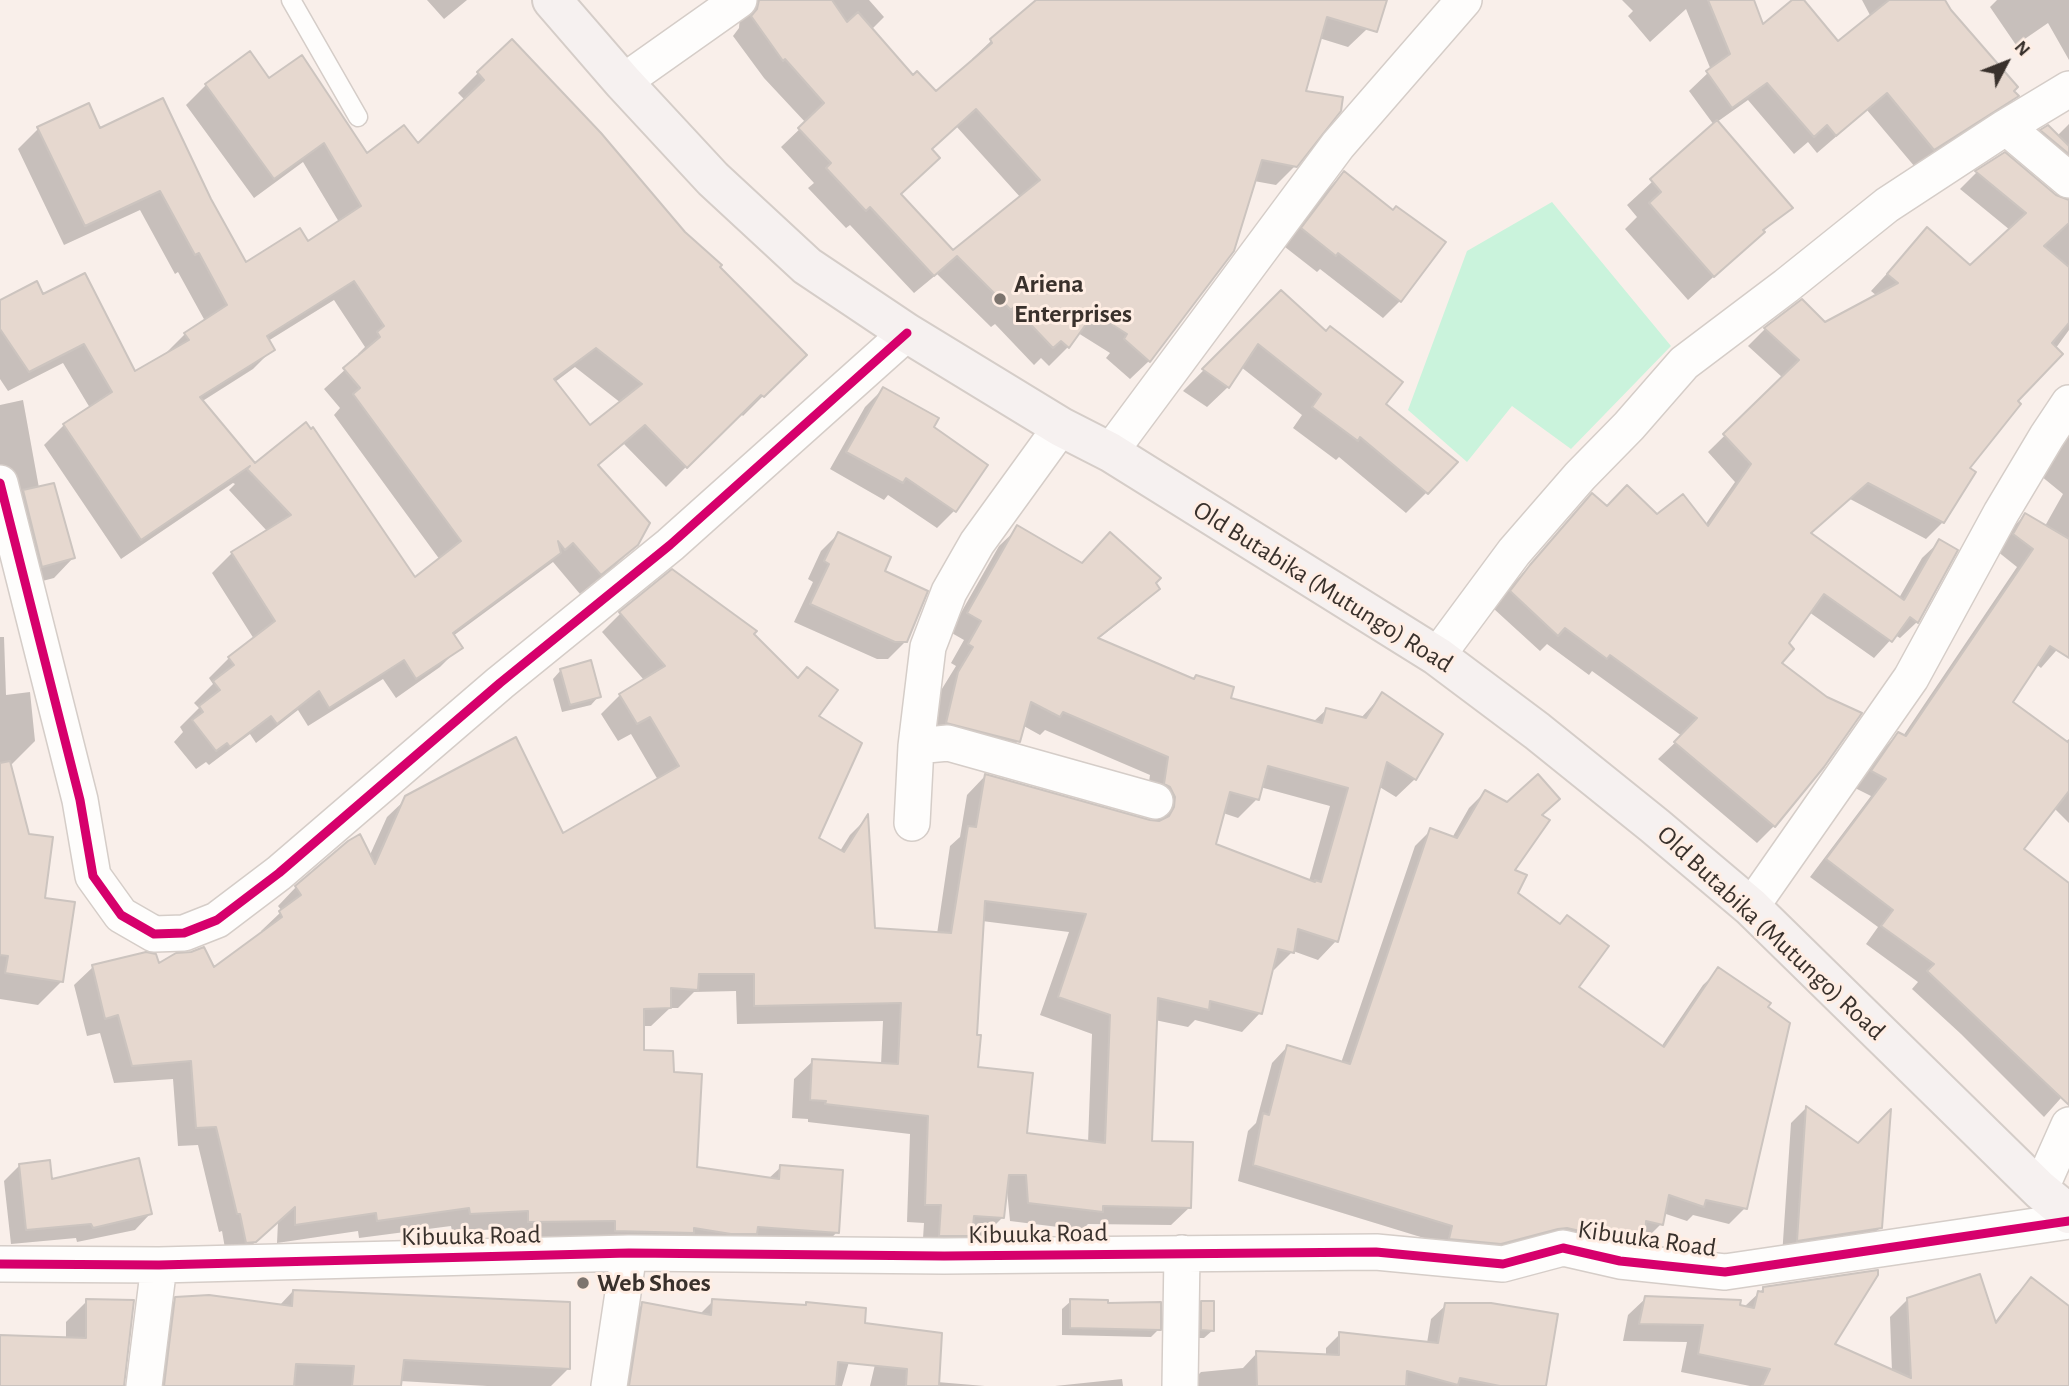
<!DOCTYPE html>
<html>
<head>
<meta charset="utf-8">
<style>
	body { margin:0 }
	#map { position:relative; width:2069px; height:1386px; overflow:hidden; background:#f9efea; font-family:"Alegreya Sans",sans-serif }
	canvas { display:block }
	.north { position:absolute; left:1971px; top:28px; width:70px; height:70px; -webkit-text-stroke:5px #ffeee4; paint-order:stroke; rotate:48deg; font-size:19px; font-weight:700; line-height:28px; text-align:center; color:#39312c }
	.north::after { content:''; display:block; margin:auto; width:24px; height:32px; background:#39312c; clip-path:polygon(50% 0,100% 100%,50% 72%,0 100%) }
</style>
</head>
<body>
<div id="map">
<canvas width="2069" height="1386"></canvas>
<div class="north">N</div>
</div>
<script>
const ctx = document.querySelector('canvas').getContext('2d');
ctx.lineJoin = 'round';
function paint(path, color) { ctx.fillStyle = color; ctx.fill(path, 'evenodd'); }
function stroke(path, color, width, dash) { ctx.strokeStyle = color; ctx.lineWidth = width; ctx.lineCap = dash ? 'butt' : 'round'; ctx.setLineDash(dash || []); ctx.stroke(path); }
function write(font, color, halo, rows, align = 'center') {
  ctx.font = font + ' "Alegreya Sans",sans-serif'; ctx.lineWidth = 6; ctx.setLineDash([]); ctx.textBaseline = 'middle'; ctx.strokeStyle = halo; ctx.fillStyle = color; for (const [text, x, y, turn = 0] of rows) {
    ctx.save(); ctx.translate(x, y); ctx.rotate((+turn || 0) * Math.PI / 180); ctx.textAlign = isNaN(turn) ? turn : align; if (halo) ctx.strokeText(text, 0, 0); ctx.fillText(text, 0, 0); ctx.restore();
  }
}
paint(new Path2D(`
	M 1552,202 L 1671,346 L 1571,449 L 1512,406 L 1467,462 L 1408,410 L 1467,251 Z`), '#caf3dc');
paint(new Path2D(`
	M 427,0 L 467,0 L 444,19 Z
	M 755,0 L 869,0 L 884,17 L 871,30 L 913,77 L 936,93 L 974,61 L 972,59 L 991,41 L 1039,0 L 1380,0 L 1367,29 L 1348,47 L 1319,38 L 1304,92 L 1295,166 L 1276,185 L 1254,181 L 1149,361 L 1130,379 L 1106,358 L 1110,353 L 1078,333 L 1068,347 L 1049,366 L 1041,358 L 1034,365 L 995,324 L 991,327 L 937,274 L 914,293 L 850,225 L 846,228 L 808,188 L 814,183 L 781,147 L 806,123 L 764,78 L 733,36 L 739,28 L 740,15 ZM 956,126 L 1021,198 L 953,252 L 899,195 L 930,150 Z
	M 1622,0 L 1752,0 L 1763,27 L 1794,0 L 1802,0 L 1838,44 L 1871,17 L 1862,0 L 1943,0 L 2017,96 L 1999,114 L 1915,167 L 1867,110 L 1817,153 L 1808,142 L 1794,154 L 1748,100 L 1717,122 L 1790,207 L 1688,300 L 1625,229 L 1637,217 L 1627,205 L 1714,125 L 1689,91 L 1711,70 L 1686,9 L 1650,42 L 1628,16 L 1633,11 Z
	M 1997,0 L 2069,0 L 2069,60 L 2048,23 L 2016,45 L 1990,7 Z
	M 250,54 L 268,80 L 366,156 L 418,145 L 465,100 L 458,93 L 478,73 L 684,233 L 804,355 L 743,416 L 740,413 L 666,487 L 624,444 L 597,466 L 637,544 L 616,565 L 580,594 L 553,562 L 453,636 L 460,647 L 440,667 L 396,698 L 383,679 L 308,726 L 298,710 L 256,743 L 250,734 L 209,765 L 206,762 L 196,769 L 174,742 L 183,732 L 180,727 L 199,708 L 194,703 L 213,684 L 209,678 L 229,658 L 254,639 L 212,573 L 232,553 L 267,531 L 229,490 L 235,484 L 233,483 L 121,559 L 44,445 L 64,425 L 90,408 L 63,363 L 8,391 L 0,379 L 0,302 L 42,296 L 134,373 L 165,354 L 185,334 L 205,321 L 178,272 L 175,274 L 140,210 L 64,245 L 18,149 L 38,129 L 88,106 L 99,130 L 209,200 L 245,265 L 308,243 L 339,222 L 303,162 L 254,198 L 186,105 L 206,85 ZM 334,300 L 365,347 L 358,354 L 360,356 L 324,389 L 340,408 L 334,415 L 440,560 L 415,580 L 254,465 L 201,402 L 253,369 L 273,349 L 268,341 ZM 575,367 L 621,403 L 590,428 L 555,382 Z
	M 2069,124 L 2069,187 L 2025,148 L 2042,131 L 2057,136 Z
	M 2004,154 L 2056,197 L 2069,201 L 2069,330 L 1968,469 L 1943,522 L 1926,539 L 1850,499 L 1810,534 L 1899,598 L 1922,558 L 1939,542 L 1917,622 L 1900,638 L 1895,635 L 1874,658 L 1809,612 L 1786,644 L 1779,663 L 1823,766 L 1774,826 L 1757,843 L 1658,759 L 1682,736 L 1592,671 L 1589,675 L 1547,644 L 1540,651 L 1494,609 L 1513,584 L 1592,496 L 1607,508 L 1705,525 L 1735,482 L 1708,452 L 1783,378 L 1748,346 L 1765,329 L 1802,301 L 1825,324 L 1877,296 L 1871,291 L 1927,230 L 1971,267 L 2010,230 L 1960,189 L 1976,173 Z
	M 1344,173 L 1400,301 L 1383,318 L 1320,269 L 1317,272 L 1285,247 L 1327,190 Z
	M 1281,292 L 1383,404 L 1427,492 L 1406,513 L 1339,457 L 1336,460 L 1293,428 L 1302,415 L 1241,367 L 1228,387 L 1207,407 L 1183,391 Z
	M 883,389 L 931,428 L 954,511 L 937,528 L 888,495 L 884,500 L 830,469 L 865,407 Z
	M 23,400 L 39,488 L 73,558 L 54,578 L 23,586 L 0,482 L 0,405 Z
	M 2069,436 L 2069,636 L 2041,668 L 2036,664 L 2010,702 L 2065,742 L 2069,739 L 2069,823 L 2054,808 L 2021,849 L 2068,884 L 2069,882 L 2069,1089 L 2044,1117 L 1961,1034 L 1912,989 L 1918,982 L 1866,944 L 1878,927 L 1810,877 L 1871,796 L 1855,788 L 1881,751 L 1898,734 L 1903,736 L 2017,567 L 1997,551 L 2008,532 L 2025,515 L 2045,526 L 2063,494 L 2041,476 Z
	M 1018,528 L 1081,565 L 1154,583 L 1158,588 L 1139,607 L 1098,639 L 1229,699 L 1313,722 L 1326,710 L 1360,719 L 1383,694 L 1415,779 L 1396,797 L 1378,786 L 1336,941 L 1318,960 L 1293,951 L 1274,970 L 1271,970 L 1260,1013 L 1242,1032 L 1195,1020 L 1188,1027 L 1155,1020 L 1150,1143 L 1190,1207 L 1171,1225 L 1088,1224 L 1082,1230 L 1010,1221 L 1007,1190 L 1003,1217 L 984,1236 L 971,1235 L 952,1253 L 922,1254 L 924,1223 L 907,1222 L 910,1134 L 808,1122 L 808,1119 L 792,1118 L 794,1079 L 813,1061 L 881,1065 L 883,1021 L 737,1024 L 736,991 L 694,992 L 678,1008 L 670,1008 L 651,1026 L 642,1026 L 642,1051 L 672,1074 L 695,1168 L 768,1179 L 781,1167 L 837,1232 L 819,1251 L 510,1239 L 510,1229 L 452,1231 L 451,1226 L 359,1238 L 358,1231 L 277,1243 L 278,1222 L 235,1260 L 227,1260 L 222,1231 L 219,1232 L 198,1145 L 178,1146 L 173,1079 L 114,1083 L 100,1033 L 87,1036 L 74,985 L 93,967 L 157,965 L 213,970 L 263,933 L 261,931 L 282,911 L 278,906 L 296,887 L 369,857 L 387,817 L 407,798 L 563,836 L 658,780 L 631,734 L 618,741 L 601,714 L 620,695 L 644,680 L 602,632 L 620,614 L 672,571 L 751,634 L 816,717 L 817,839 L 840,851 L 850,835 L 867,818 L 874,930 L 937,934 L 950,846 L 960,837 L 967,795 L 985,776 L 1156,822 L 1156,815 L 1146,802 L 1150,775 L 1045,730 L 1040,735 L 1022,725 L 1018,741 L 1000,760 L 928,741 L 940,692 L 956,666 L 951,663 L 964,640 L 950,632 L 999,546 ZM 1260,787 L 1330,806 L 1309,881 L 1214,845 L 1223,813 L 1238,818 L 1257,799 ZM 982,921 L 1069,932 L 1040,1015 L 1092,1034 L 1088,1143 L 1025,1135 L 976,1069 L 976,1036 Z
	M 838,534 L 883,571 L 906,641 L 888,659 L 877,659 L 794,622 L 813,582 L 808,579 L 821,551 Z
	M 0,637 L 4,637 L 6,695 L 30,692 L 35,741 L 12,764 L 9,765 L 62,981 L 38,1005 L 0,999 Z
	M 561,670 L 599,696 L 591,705 L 562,712 L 553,679 Z
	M 1485,792 L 1507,804 L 1541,816 L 1513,870 L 1516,894 L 1577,987 L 1661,1047 L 1703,985 L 1719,970 L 1745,1208 L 1729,1224 L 1693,1215 L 1687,1221 L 1663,1213 L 1661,1224 L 1627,1258 L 1484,1259 L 1437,1242 L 1238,1181 L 1248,1131 L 1256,1123 L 1272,1063 L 1287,1047 L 1341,1063 L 1415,846 L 1431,830 L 1452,838 L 1469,808 Z
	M 1806,1108 L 1880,1228 L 1864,1243 L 1782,1256 L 1791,1123 Z
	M 20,1165 L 51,1181 L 150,1214 L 135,1230 L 77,1242 L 76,1238 L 11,1244 L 4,1181 Z
	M 2031,1279 L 2069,1325 L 2069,1386 L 1750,1386 L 1681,1372 L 1687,1342 L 1623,1341 L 1628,1315 L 1646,1298 L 1743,1308 L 1764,1288 L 1832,1345 L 1892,1372 L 1890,1317 L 1908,1299 L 1994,1323 L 2014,1297 Z
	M 293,1291 L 568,1369 L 551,1386 L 487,1386 L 400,1381 L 400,1386 L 147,1386 L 155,1320 L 176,1299 L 279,1306 Z
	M 87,1301 L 123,1386 L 0,1386 L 0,1338 L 66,1339 L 66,1322 Z
	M 713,1301 L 805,1306 L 807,1304 L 864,1310 L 842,1386 L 614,1386 L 624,1323 L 643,1304 L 699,1315 Z
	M 1071,1301 L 1107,1304 L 1159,1329 L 1151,1337 L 1062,1335 L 1062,1309 Z
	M 1202,1303 L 1213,1330 L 1204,1338 L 1193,1338 L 1194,1312 Z
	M 1446,1305 L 1514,1386 L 1187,1386 L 1201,1372 L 1243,1368 L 1257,1353 L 1326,1357 L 1326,1348 L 1340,1334 L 1427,1343 L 1431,1319 Z
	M 903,1330 L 937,1382 L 985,1386 L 870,1386 L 877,1356 Z
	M 1122,1379 L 1123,1386 L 1055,1386 Z`), '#0003');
const building = new Path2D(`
	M 759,0 L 832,0 L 847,22 L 858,12 L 913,75 L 917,71 L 936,91 L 992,43 L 990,39 L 1036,0 L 1387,0 L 1377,32 L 1327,17 L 1306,91 L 1343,97 L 1341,111 L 1297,167 L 1262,160 L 1234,251 L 1150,362 L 1124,339 L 1127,334 L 1094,313 L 1069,348 L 1061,341 L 1053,348 L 1014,307 L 1011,310 L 957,256 L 934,276 L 870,207 L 866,211 L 826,168 L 831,163 L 798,128 L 824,103 L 785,59 L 783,61 L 751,16 L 757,9 ZM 976,109 L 1040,180 L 953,250 L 901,194 L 940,158 L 932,149 Z
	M 1708,0 L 1754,0 L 1763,24 L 1792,0 L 1804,0 L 1838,41 L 1889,0 L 1945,0 L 1951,10 L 2018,87 L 2014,91 L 2019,96 L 1934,150 L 1887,93 L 1836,136 L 1827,125 L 1814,137 L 1767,83 L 1732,108 L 1706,71 L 1730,54 Z
	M 512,39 L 601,133 L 685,232 L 722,265 L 720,267 L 807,355 L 764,397 L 761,395 L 687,468 L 645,425 L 598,465 L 650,523 L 638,545 L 601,575 L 573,543 L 565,550 L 558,541 L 561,553 L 453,633 L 463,648 L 416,679 L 404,660 L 329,708 L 319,691 L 277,724 L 271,716 L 230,747 L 227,743 L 216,751 L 192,720 L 203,712 L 199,706 L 220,690 L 213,681 L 234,665 L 228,657 L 275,621 L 231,552 L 291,515 L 247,469 L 250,466 L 141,540 L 63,424 L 112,392 L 84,344 L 29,372 L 0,329 L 0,300 L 37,281 L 43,294 L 85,273 L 135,371 L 189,340 L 184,333 L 227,305 L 199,253 L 195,255 L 160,191 L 85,226 L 37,127 L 89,103 L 100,128 L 163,98 L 211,199 L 246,262 L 300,228 L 308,241 L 361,206 L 324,143 L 274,179 L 205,84 L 250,51 L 269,78 L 302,55 L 367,153 L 404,125 L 418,143 L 484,80 L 477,72 ZM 354,281 L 384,326 L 377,332 L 380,337 L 343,368 L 360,388 L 353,394 L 461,541 L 415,577 L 313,427 L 311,429 L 306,422 L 255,463 L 200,397 L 275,350 L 267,336 ZM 596,348 L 642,384 L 590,425 L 554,379 Z
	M 1717,120 L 1793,208 L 1763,230 L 1765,232 L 1714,277 L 1649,203 L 1661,192 L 1650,179 Z
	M 2048,125 L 2069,146 L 2069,154 L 2040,130 Z
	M 2005,152 L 2056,195 L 2069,200 L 2069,223 L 2044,246 L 2069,267 L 2069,323 L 2052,343 L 2063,354 L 2018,401 L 2021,404 L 1970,468 L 1976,472 L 1944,523 L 1868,483 L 1811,533 L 1904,600 L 1939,539 L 1958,550 L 1918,623 L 1910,617 L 1892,642 L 1824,594 L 1789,643 L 1794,649 L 1782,663 L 1827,697 L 1862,713 L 1824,767 L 1775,827 L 1674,742 L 1697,718 L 1610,655 L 1607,659 L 1565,628 L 1558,636 L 1510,591 L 1530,565 L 1592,493 L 1607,506 L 1627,485 L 1657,514 L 1683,494 L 1708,526 L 1751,464 L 1723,434 L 1799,360 L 1764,328 L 1802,299 L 1825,322 L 1898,283 L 1887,274 L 1927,227 L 1970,265 L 2026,213 L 1975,171 Z
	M 1344,171 L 1393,210 L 1396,206 L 1446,242 L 1401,302 L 1338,253 L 1336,256 L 1301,228 Z
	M 1281,290 L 1326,331 L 1330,326 L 1403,382 L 1386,404 L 1458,462 L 1428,494 L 1360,437 L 1358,441 L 1312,407 L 1321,394 L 1258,344 L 1229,388 L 1202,369 Z
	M 883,387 L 939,418 L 934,427 L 988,465 L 956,512 L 906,478 L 903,483 L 846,452 Z
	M 54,483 L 75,558 L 42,567 L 23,490 Z
	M 2025,513 L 2069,539 L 2069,658 L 2050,646 L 2013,702 L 2069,743 L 2069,791 L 2024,849 L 2069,883 L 2069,1105 L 1927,971 L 1934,964 L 1881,926 L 1893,910 L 1826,859 L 1886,779 L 1871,771 L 1898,732 L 1906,736 L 2033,549 L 2013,534 Z
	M 1017,525 L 1082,563 L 1110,532 L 1161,578 L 1156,583 L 1160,589 L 1098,638 L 1194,679 L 1196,675 L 1234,687 L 1231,698 L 1322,723 L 1326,708 L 1366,718 L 1382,692 L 1443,734 L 1416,780 L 1387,762 L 1338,942 L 1298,929 L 1294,953 L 1278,949 L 1262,1014 L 1210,1001 L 1209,1010 L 1158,998 L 1152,1141 L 1193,1142 L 1191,1208 L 1103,1206 L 1103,1212 L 1028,1203 L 1026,1175 L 1009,1175 L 1004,1218 L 974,1216 L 972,1236 L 939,1236 L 941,1205 L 925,1205 L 928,1116 L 825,1104 L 826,1101 L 810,1100 L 812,1059 L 898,1064 L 901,1003 L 754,1006 L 754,974 L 699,974 L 698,990 L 671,988 L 671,1008 L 644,1009 L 644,1050 L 673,1051 L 674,1072 L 702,1074 L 697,1167 L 779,1179 L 780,1165 L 843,1170 L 839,1233 L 758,1227 L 757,1234 L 731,1234 L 694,1228 L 694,1233 L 615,1231 L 615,1221 L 528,1222 L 528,1211 L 470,1214 L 469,1208 L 377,1221 L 376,1213 L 295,1225 L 295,1207 L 256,1242 L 246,1243 L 240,1214 L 237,1214 L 216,1127 L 196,1128 L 191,1061 L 132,1066 L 118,1015 L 105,1019 L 92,965 L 146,952 L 156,954 L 159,963 L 176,953 L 191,952 L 204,947 L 214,967 L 282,917 L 279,911 L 301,895 L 295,886 L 348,841 L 360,834 L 375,864 L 405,796 L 516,737 L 563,833 L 679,766 L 650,717 L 637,724 L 619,694 L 665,666 L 619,612 L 672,569 L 757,631 L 754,634 L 798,678 L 807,667 L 838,690 L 819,716 L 862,743 L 819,838 L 844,852 L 868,814 L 875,928 L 951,933 L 968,826 L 976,827 L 985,774 L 1150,820 L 1159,821 L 1169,816 L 1174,807 L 1175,797 L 1170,787 L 1164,784 L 1168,757 L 1063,712 L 1060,717 L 1031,702 L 1020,742 L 946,723 L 958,672 L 973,647 L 968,644 L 981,621 L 967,613 ZM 1268,766 L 1348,788 L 1321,882 L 1315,880 L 1315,882 L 1216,844 L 1230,792 L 1259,800 ZM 985,901 L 1086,914 L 1058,997 L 1110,1015 L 1105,1143 L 1027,1133 L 1033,1073 L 978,1067 L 981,1035 L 977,1035 Z
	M 838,532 L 891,557 L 885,571 L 928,591 L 907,642 L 895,642 L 810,604 L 829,564 L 824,561 Z
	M 591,660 L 601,697 L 570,705 L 560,669 Z
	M 10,761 L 29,834 L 53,837 L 45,898 L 75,902 L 63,982 L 5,973 L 8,956 L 0,955 L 0,763 Z
	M 1538,774 L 1560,799 L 1542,815 L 1550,820 L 1515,870 L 1527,875 L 1518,893 L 1560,924 L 1567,915 L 1609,946 L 1579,987 L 1664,1047 L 1718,967 L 1771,1003 L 1768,1007 L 1790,1023 L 1747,1209 L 1706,1200 L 1704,1207 L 1669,1195 L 1663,1225 L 1646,1221 L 1645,1243 L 1623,1241 L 1567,1228 L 1558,1229 L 1501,1244 L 1449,1239 L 1452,1226 L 1253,1165 L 1263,1113 L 1269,1115 L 1287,1045 L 1350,1064 L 1430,828 L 1457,838 L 1485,790 L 1507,802 Z
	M 1806,1106 L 1858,1143 L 1891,1109 L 1882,1228 L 1797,1241 Z
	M 139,1158 L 152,1214 L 93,1228 L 91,1224 L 26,1230 L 19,1164 L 50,1160 L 52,1179 Z
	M 1878,1270 L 1878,1275 L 1835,1344 L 1911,1378 L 1907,1298 L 1980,1274 L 1996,1323 L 2031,1277 L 2069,1306 L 2069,1386 L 1762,1386 L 1770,1369 L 1698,1354 L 1703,1325 L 1639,1324 L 1645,1296 L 1741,1300 L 1740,1305 L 1754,1308 L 1758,1291 L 1763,1292 L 1763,1287 Z
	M 293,1290 L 570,1302 L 570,1369 L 404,1360 L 401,1386 L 352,1386 L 354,1366 L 296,1364 L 294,1386 L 164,1386 L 175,1297 L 209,1295 L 292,1306 Z
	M 86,1299 L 134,1300 L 124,1386 L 0,1386 L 0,1335 L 86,1338 Z
	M 712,1299 L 806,1305 L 806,1302 L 866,1308 L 865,1323 L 942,1333 L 939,1386 L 906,1386 L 907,1369 L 838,1362 L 836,1386 L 629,1386 L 642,1302 L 711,1315 Z
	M 1070,1299 L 1108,1300 L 1108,1303 L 1161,1302 L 1161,1330 L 1070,1328 Z
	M 1201,1301 L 1214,1301 L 1214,1331 L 1201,1330 Z
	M 1445,1303 L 1491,1303 L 1558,1314 L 1546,1386 L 1500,1386 L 1460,1378 L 1458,1385 L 1407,1371 L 1406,1386 L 1257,1386 L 1256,1351 L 1339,1355 L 1339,1332 L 1438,1343 Z`);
paint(building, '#e6d8cf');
stroke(building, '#ccc4bf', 2);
const service = new Path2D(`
	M 291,0 L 358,117`);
const minor = new Path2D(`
	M 623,82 L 739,0
	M 2006,127 L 2069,180
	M 1110,452 L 1338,145 L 1464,0
	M 0,483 L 80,800 L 93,876 L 121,915 L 154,934 L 184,933 L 217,920 L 279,873 L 500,683 L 670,545 L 907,333
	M 1437,656 L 1514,552 L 1580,476 L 1629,426 L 1684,363 L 1786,286 L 1887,205 L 2006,127 L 2069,89
	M 916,746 L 948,743 L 1155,801
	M 912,823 L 916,746 L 928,647 L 949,592 L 977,543 L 1061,427
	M 1751,907 L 1911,678 L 2001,513 L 2047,436 L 2069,403
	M 2040,1190 L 2069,1125
	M 0,1264 L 159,1265 L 629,1253 L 944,1256 L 1376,1252 L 1503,1264 L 1563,1248 L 1620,1261 L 1725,1272 L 2069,1221
	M 144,1386 L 159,1265
	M 609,1386 L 629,1253
	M 1180,1386 L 1182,1253`);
const secondary = new Path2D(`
	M 552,0 L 623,82 L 713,179 L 807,266 L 907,333 L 1061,427 L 1110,452 L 1437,656 L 1537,731 L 1655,826 L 1751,907 L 2040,1190 L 2069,1214`);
stroke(service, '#d5cdc8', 21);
stroke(minor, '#d5cdc8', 38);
stroke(secondary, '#d5cdc8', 42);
stroke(service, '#fefdfc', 18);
stroke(minor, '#fefdfc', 35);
stroke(secondary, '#f6f1f0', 38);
stroke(new Path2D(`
	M 0,483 L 80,800 L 93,876 L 121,915 L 154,934 L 184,933 L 217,920 L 279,873 L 500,683 L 670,545 L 907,333
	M 0,1264 L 159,1265 L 629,1253 L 944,1256 L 1376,1252 L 1503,1264 L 1563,1248 L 1620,1261 L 1725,1272 L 2069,1221`), '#d6006c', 9);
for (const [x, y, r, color] of [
	[1000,299,7,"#7c746e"],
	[583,1283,7,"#7c746e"]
]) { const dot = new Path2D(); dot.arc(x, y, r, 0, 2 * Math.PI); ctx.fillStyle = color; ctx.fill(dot); stroke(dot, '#ffeee4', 2.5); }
write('bold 26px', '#39312c', '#ffeee4', [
	["Ariena",1014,284],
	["Enterprises",1014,314],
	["Web Shoes",597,1283]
], 'left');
write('26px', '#39312c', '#ffeee4', [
	["Old Butabika (Mutungo) Road",1323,587,32],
	["Old Butabika (Mutungo) Road",1771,933,43],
	["Kibuuka Road",1038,1234,-1],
	["Kibuuka Road",471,1236,-1],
	["Kibuuka Road",1647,1239,8]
]);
</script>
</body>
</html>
